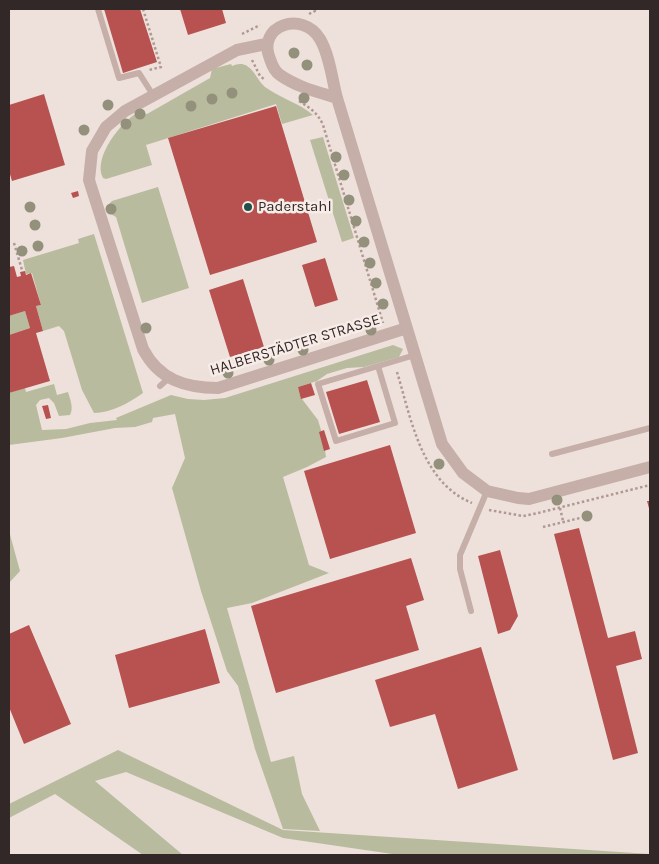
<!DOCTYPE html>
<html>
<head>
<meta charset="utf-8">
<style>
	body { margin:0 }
	#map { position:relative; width:659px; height:864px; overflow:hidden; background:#eee1db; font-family:Karla,sans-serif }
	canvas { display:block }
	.frame { position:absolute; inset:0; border:10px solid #332828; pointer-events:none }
</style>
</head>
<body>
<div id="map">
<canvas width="659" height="864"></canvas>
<div class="frame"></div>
</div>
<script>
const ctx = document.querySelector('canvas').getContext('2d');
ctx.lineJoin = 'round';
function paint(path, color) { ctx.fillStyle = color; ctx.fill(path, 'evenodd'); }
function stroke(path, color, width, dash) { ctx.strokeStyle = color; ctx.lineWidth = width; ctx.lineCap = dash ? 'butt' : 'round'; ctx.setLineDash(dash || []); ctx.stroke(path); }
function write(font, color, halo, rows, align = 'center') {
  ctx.font = font + ' Karla,sans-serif'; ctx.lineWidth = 5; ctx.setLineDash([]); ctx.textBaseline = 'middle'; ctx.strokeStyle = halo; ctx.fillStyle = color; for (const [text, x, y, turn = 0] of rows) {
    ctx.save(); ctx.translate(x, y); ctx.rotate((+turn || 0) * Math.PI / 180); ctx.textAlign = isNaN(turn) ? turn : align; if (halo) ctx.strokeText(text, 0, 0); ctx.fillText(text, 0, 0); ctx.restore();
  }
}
paint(new Path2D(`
	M 231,64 L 232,66 C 237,64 242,63 247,66 C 255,71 258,81 265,87 C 280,98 299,103 313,115 L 282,124 L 276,104 L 146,145 L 152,165 L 106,179 L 103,178 C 92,158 122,120 139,112 L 147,114 L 210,78 L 212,69 Z
	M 323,137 L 354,238 L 342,242 L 310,140 Z
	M 158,187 L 189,288 L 142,303 L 116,217 L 109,213 L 107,210 L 109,204 L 112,201 Z
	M 94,234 L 143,393 C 129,403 111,413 94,413 L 82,390 L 64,331 L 59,326 L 43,331 L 36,306 L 41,305 L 32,273 L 26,274 L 23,260 L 79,243 L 78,239 Z
	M 25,311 L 30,328 L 9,335 L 9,316 Z
	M 393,345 L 403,349 L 399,357 L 364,367 L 347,368 L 327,374 L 317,381 L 298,387 L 302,399 L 318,420 L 323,437 L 326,457 L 307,467 L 283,477 L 309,565 L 329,573 L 252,603 L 227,608 L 271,762 L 294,756 L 302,794 L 320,831 L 283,829 L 255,749 L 238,686 L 227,671 L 201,591 L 172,488 L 185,458 L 175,414 L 153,418 L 152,422 L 135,427 L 115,428 L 62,438 L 9,445 L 9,393 L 25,388 L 26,392 L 54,384 L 57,395 L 68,392 C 70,399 74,408 70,415 L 59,416 L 54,403 L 49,398 L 40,400 L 36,405 L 42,430 L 66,429 L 90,423 L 117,420 L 116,418 L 171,395 L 188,399 L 204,400 L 225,398 Z
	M 9,531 L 20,571 L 9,583 Z
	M 118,750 L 283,830 L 650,854 L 650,855 L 399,855 L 283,838 L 126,772 L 95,781 L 183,855 L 143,855 L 55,794 L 9,818 L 9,804 Z`), '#b8bb9d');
paint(new Path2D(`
	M 104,9 L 140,9 L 157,62 L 123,73 Z
	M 180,9 L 222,9 L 226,23 L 188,35 Z
	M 44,94 L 65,165 L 12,181 L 9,171 L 9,105 Z
	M 276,106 L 317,242 L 210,275 L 168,138 Z
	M 78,191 L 79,196 L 73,198 L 71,193 Z
	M 325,258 L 338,300 L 315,307 L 302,265 Z
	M 14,266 L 17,277 L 21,276 L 20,272 L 25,271 L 26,275 L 31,273 L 41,305 L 36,306 L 43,331 L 36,333 L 50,381 L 9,393 L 9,335 L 30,328 L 25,311 L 9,316 L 9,267 Z
	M 243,279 L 264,347 L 230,357 L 209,290 Z
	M 367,380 L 380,422 L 339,434 L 326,392 Z
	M 311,383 L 315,395 L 301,399 L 298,387 Z
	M 48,405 L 51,418 L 46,419 L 42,406 Z
	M 324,430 L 330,449 L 324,451 L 319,432 Z
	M 390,445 L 416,533 L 330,559 L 304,471 Z
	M 647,501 L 650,501 L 650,512 Z
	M 579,528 L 608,638 L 635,631 L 642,659 L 616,666 L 638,753 L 613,760 L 554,534 Z
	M 500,550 L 518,616 L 510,630 L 498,634 L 478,556 Z
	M 411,558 L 424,600 L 406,606 L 419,650 L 276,693 L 251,606 Z
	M 29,625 L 71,724 L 24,744 L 9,707 L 9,634 Z
	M 205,629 L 220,683 L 129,708 L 115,655 Z
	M 481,647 L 518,770 L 458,789 L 435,714 L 390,727 L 375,680 Z`), '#b75250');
stroke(new Path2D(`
	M 143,9 L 161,67 L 149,70
	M 309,14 L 315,11 L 314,9
	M 242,34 L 260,25
	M 252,60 L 260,76 L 265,80
	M 299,101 C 310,108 318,113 323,125 L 383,323
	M 14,243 L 22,270
	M 397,372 C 411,418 421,482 472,503
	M 560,508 L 563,521
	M 489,510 L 523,516 L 538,513 L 650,485
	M 543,527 L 580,518`), '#b09993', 2.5, [2.5, 2.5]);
stroke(new Path2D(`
	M 98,9 L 119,78 L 139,73 L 153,95
	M 378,366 L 395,423 L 336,441 L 318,384 L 415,355
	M 160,386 L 169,378
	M 552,454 L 650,428
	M 471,611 L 460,569 L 460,555 L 487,491`), '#c5afa8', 6);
stroke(new Path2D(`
	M 266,44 L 237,50 L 125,111 L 106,127 L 92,151 L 89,180 L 143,349 C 159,380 186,388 218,388 L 407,328
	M 337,98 C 318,92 297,87 280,75 C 275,72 272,65 270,59 C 256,25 303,10 320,39 C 330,56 332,80 337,98 L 442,444 L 463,473 L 487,491 L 518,498 L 529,499 L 650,467`), '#c5afa8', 12);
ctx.fillStyle = '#93907c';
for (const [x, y] of [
	[294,53],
	[307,65],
	[232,93],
	[304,98],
	[212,99],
	[108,105],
	[191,106],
	[140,114],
	[126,124],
	[84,130],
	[336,157],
	[344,175],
	[349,200],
	[30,207],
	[111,209],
	[356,221],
	[35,225],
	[364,242],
	[38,246],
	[22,251],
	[370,263],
	[376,283],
	[383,304],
	[146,328],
	[371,330],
	[303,350],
	[269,360],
	[228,373],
	[439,464],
	[557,500],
	[587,516]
]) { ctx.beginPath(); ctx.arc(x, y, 5.5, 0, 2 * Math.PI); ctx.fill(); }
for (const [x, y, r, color] of [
	[248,207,5,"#224f48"]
]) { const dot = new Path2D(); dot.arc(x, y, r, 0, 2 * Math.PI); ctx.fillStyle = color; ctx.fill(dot); stroke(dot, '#f7ece7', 2); }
write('15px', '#332828', '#f7ece7', [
	["Paderstahl",258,207]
], 'left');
write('15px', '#332828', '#f7ece7', [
	["HALBERSTÄDTER STRASSE",295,345,-17]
]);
</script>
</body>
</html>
